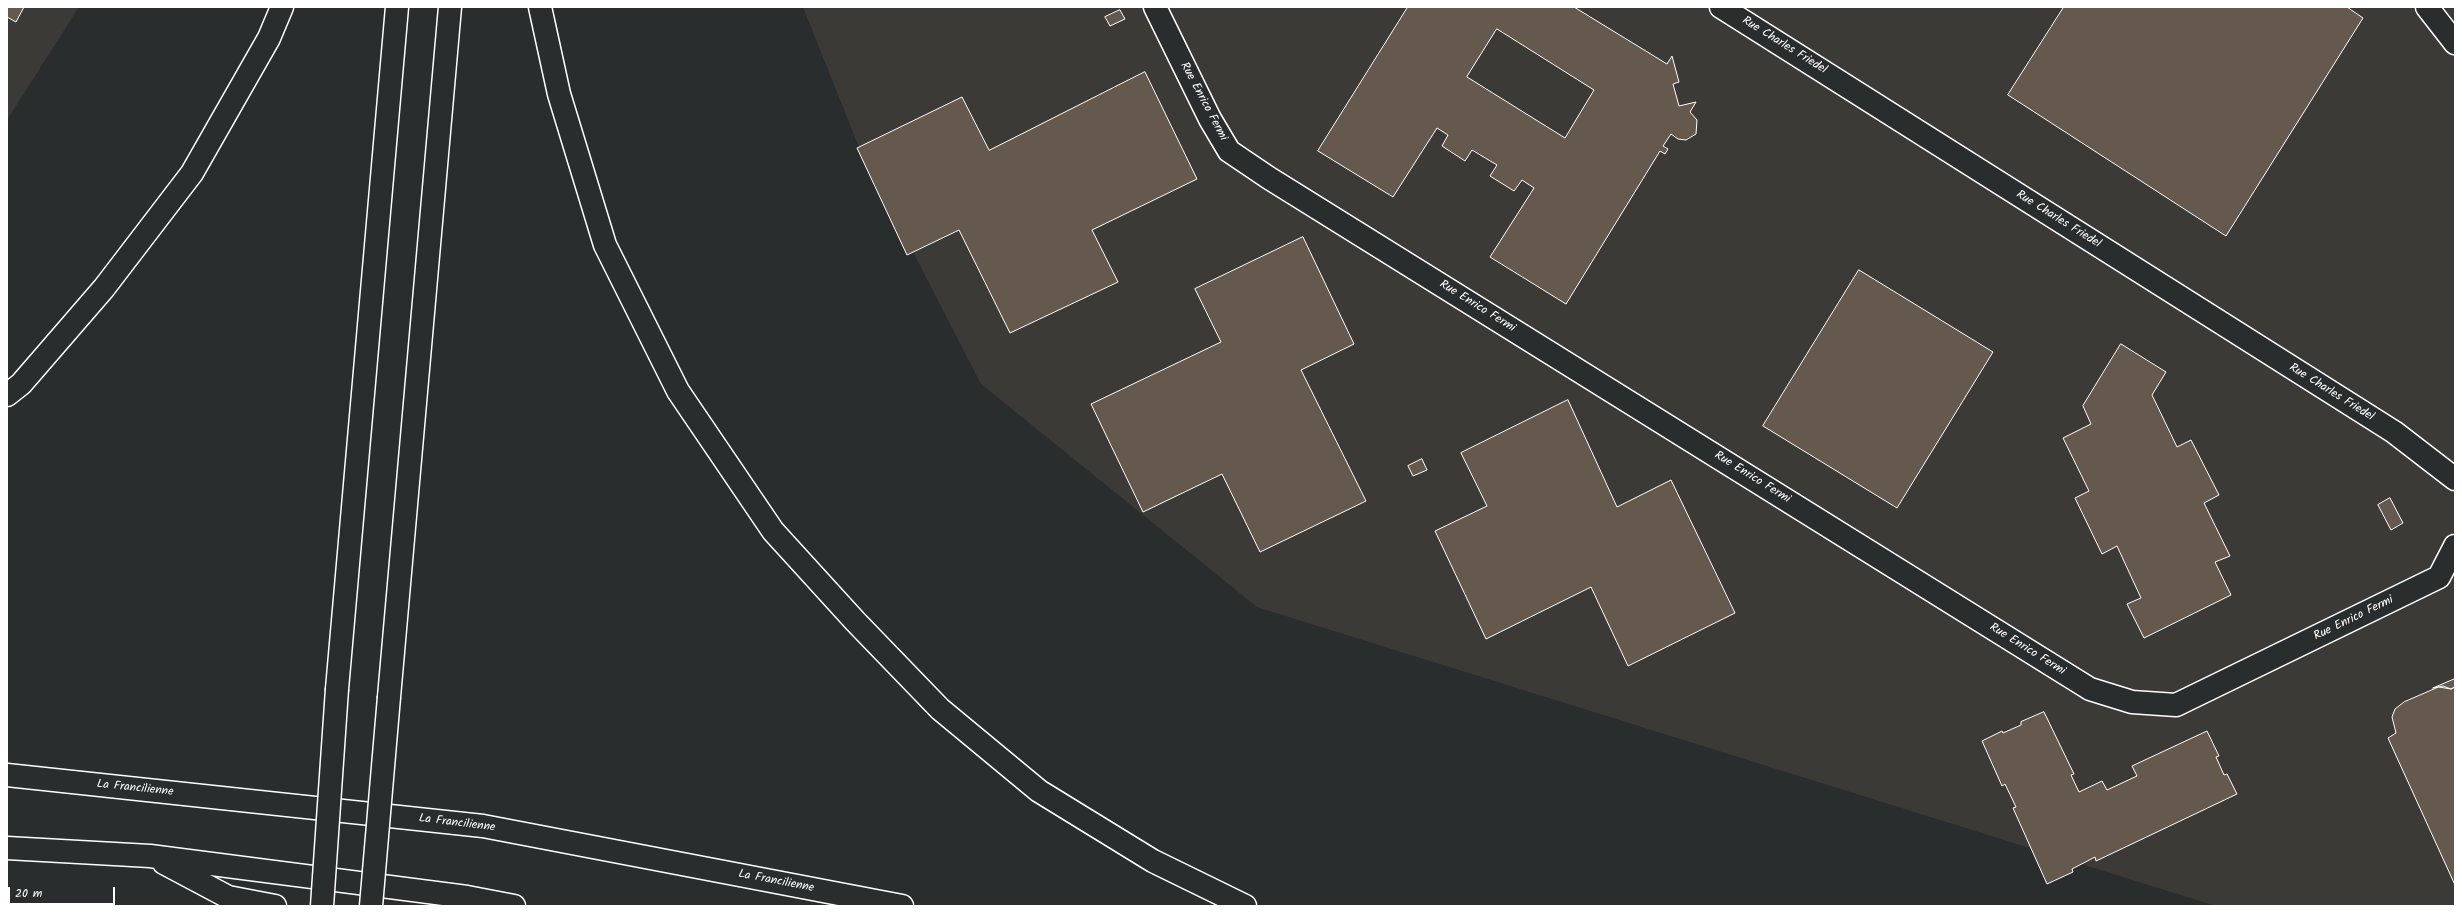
<!DOCTYPE html>
<html>
<head>
<meta charset="utf-8">
<style>
	body { margin:0 }
	#map { position:relative; width:2462px; height:913px; overflow:hidden; background:#2a2d2e; font-family:Kalam,sans-serif }
	canvas { display:block }
	.frame { position:absolute; inset:0; border:8px solid #fff; pointer-events:none }
	.scale { position:absolute; left:8px; top:887px; width:107px; height:18px; box-sizing:border-box; border:2px solid #fff; border-top:0; padding-left:5px; font-size:12px; line-height:14px; white-space:nowrap; color:#fff; -webkit-text-stroke:3px #2a2d2e; paint-order:stroke }
</style>
</head>
<body>
<div id="map">
<canvas width="2462" height="913"></canvas>
<div class="frame"></div>
<div class="scale">20 m</div>
</div>
<script>
const ctx = document.querySelector('canvas').getContext('2d');
ctx.lineJoin = 'round';
function paint(path, color) { ctx.fillStyle = color; ctx.fill(path, 'evenodd'); }
function stroke(path, color, width, dash) { ctx.strokeStyle = color; ctx.lineWidth = width; ctx.lineCap = dash ? 'butt' : 'round'; ctx.setLineDash(dash || []); ctx.stroke(path); }
function write(font, color, halo, rows, align = 'center') {
  ctx.font = font + ' Kalam,sans-serif'; ctx.lineWidth = 3.5; ctx.setLineDash([]); ctx.textBaseline = 'middle'; ctx.strokeStyle = halo; ctx.fillStyle = color; for (const [text, x, y, turn = 0] of rows) {
    ctx.save(); ctx.translate(x, y); ctx.rotate((+turn || 0) * Math.PI / 180); ctx.textAlign = isNaN(turn) ? turn : align; if (halo) ctx.strokeText(text, 0, 0); ctx.fillText(text, 0, 0); ctx.restore();
  }
}
paint(new Path2D(`
	M 7,7 L 79,7 L 7,120 Z
	M 803,7 L 2455,7 L 2455,906 L 2216,906 L 1257,607 L 981,384 L 859,147 Z`), '#3c3a37');
const building = new Path2D(`
	M 7,7 L 24,7 L 16,22 L 7,17 Z
	M 1408,7 L 1574,7 L 1667,64 L 1672,56 L 1679,82 L 1673,84 L 1679,106 L 1696,102 L 1690,112 L 1697,120 L 1696,134 L 1686,140 L 1678,139 L 1671,134 L 1663,146 L 1668,149 L 1665,154 L 1660,151 L 1566,304 L 1490,257 L 1534,188 L 1522,180 L 1514,191 L 1490,176 L 1497,165 L 1472,150 L 1465,161 L 1442,146 L 1448,135 L 1437,128 L 1393,197 L 1318,151 ZM 1497,29 L 1594,90 L 1565,138 L 1467,77 Z
	M 2064,7 L 2347,7 L 2363,18 L 2226,236 L 2008,95 Z
	M 1120,10 L 1125,19 L 1110,26 L 1105,17 Z
	M 1145,72 L 1197,179 L 1092,230 L 1118,282 L 1010,333 L 959,230 L 907,255 L 857,148 L 962,97 L 989,150 Z
	M 1303,237 L 1354,344 L 1301,370 L 1366,501 L 1260,552 L 1222,474 L 1143,512 L 1091,404 L 1221,342 L 1195,289 Z
	M 1859,270 L 1993,352 L 1897,508 L 1763,426 Z
	M 2121,344 L 2166,372 L 2152,395 L 2177,447 L 2191,440 L 2219,495 L 2204,503 L 2230,556 L 2215,562 L 2231,595 L 2144,638 L 2127,604 L 2141,598 L 2117,546 L 2102,554 L 2075,498 L 2089,491 L 2063,438 L 2091,424 L 2083,406 Z
	M 1568,400 L 1617,507 L 1671,480 L 1735,613 L 1628,666 L 1591,587 L 1486,639 L 1435,531 L 1487,506 L 1461,453 Z
	M 1422,459 L 1427,470 L 1413,476 L 1408,466 Z
	M 2390,498 L 2403,523 L 2391,530 L 2378,505 Z
	M 2455,679 L 2455,687 L 2451,689 L 2443,686 L 2433,688 Z
	M 2439,687 L 2451,689 L 2455,687 L 2455,885 L 2388,738 L 2396,733 L 2392,717 L 2395,709 L 2404,702 Z
	M 2044,712 L 2074,774 L 2071,775 L 2079,792 L 2102,781 L 2107,790 L 2137,776 L 2132,766 L 2207,731 L 2219,756 L 2216,757 L 2224,775 L 2227,774 L 2237,794 L 2096,861 L 2095,857 L 2072,869 L 2073,872 L 2047,884 L 2013,808 L 2016,807 L 2005,784 L 2002,786 L 1982,741 L 2002,731 L 2003,733 L 2021,725 L 2021,722 Z`);
paint(building, '#65584c');
stroke(building, '#fff', 1);
const minor = new Path2D(`
	M 1155,7 L 1210,119 L 1229,151 L 1269,178 L 2090,689 L 2132,702 L 2176,705 L 2439,577 L 2455,546
	M 1721,7 L 2394,432 L 2455,479
	M 2427,7 L 2455,43`);
const highway = new Path2D(`
	M 540,7 L 559,94 L 605,245 L 678,391 L 773,531 L 855,621 L 940,709 L 1039,791 L 1153,861 L 1245,906
	M 7,395 L 21,384 L 104,288 L 192,173 L 269,38 L 282,7
	M 337,689 L 397,7
	M 389,697 L 450,7
	M 7,775 L 483,826 L 902,906
	M 7,848 L 150,856 L 467,897 L 514,906
	M 164,863 L 228,897 L 275,906`);
stroke(minor, '#fff', 25);
stroke(highway, '#fff', 25);
stroke(minor, '#2a2d2e', 22);
stroke(highway, '#2a2d2e', 22);
const highwayBridge = new Path2D(`
	M 322,906 L 337,689
	M 371,906 L 389,697`);
stroke(highwayBridge, '#fff', 25, []);
stroke(highwayBridge, '#2a2d2e', 22);
write('12px', '#fff', '#2a2d2e', [
	["Rue Charles Friedel",1784,46,32],
	["Rue Enrico Fermi",1203,102,62],
	["Rue Charles Friedel",2058,220,32],
	["Rue Enrico Fermi",1477,307,32],
	["Rue Charles Friedel",2331,393,32],
	["Rue Enrico Fermi",1752,478,32],
	["Rue Enrico Fermi",2354,619,-26],
	["Rue Enrico Fermi",2027,650,32],
	["La Francilienne",135,789,6],
	["La Francilienne",457,824,7],
	["La Francilienne",776,882,11]
]);
</script>
</body>
</html>
